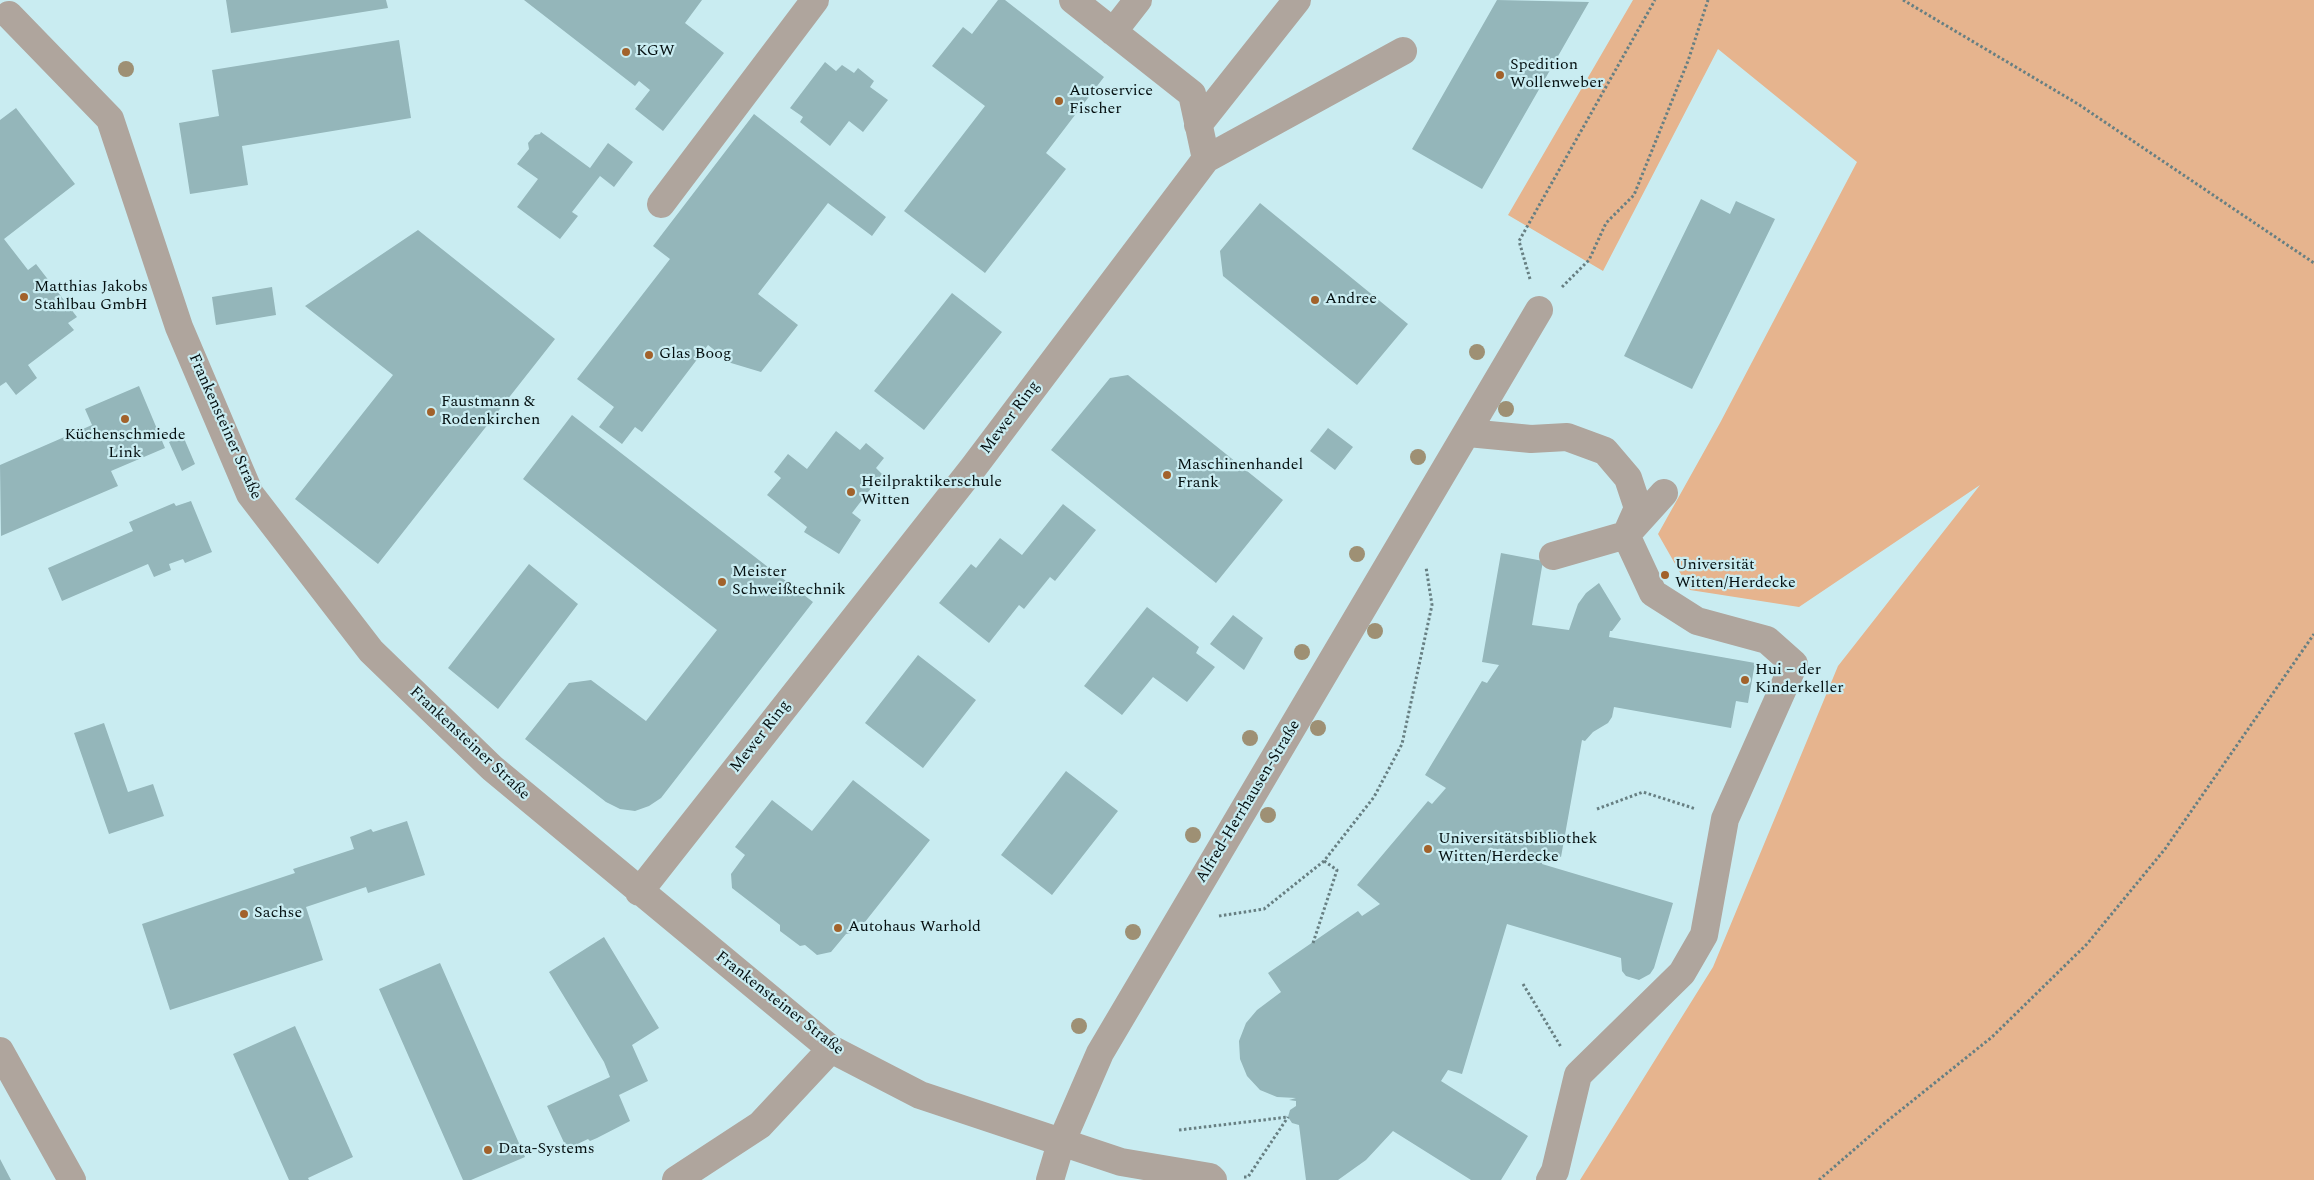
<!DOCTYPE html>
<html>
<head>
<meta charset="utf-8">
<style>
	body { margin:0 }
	canvas { display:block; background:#c9ecf1 }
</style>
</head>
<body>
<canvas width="2314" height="1180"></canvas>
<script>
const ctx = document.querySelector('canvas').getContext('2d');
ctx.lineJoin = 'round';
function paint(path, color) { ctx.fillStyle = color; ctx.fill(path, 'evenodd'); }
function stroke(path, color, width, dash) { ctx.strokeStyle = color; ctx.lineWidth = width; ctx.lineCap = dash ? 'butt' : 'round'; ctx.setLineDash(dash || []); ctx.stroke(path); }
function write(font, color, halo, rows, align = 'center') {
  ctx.font = font + ' Spectral,serif'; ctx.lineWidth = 4.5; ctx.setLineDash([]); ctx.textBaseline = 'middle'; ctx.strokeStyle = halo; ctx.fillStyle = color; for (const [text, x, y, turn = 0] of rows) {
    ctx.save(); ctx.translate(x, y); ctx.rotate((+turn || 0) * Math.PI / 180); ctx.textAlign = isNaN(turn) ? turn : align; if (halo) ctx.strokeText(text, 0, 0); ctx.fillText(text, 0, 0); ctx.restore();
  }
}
paint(new Path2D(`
	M 1633,0 L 2314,0 L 2314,1180 L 1580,1180 L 1713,967 L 1838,666 L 1980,485 L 1799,607 L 1690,590 L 1658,534 L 1720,423 L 1857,162 L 1718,49 L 1603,271 L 1508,215 Z`), '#e6b48e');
paint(new Path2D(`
	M 226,0 L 386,0 L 388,8 L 231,33 Z
	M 524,0 L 702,0 L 685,23 L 724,53 L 663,131 L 635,109 L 650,90 L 639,81 L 635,86 Z
	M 998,0 L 1005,0 L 1104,77 L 1046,153 L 1066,169 L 985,273 L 904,211 L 985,106 L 932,66 L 963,27 L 972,34 Z
	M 1497,0 L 1589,2 L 1482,189 L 1412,149 Z
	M 399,40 L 411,118 L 242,146 L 248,185 L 190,194 L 179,123 L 219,116 L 212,70 Z
	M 825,62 L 836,71 L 842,65 L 854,73 L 858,68 L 874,81 L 870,87 L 888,100 L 863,132 L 849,121 L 830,146 L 800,122 L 803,117 L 790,108 Z
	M 16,108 L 75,184 L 4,239 L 28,270 L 36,264 L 77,317 L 68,323 L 74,330 L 28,365 L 37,378 L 16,395 L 6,382 L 0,386 L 0,120 Z
	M 754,114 L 886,217 L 872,236 L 828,203 L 758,294 L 798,325 L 761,372 L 731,363 L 708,345 L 642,432 L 635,427 L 622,444 L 599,427 L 614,407 L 577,379 L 670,259 L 653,246 Z
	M 541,132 L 590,168 L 608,143 L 633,162 L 614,187 L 600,176 L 572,212 L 578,216 L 560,239 L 517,207 L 538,179 L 517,164 L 529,149 L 528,143 L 535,135 L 540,134 Z
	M 1701,199 L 1730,214 L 1736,201 L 1775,219 L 1692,389 L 1624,356 Z
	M 1260,203 L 1408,324 L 1357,385 L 1223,276 L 1220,251 Z
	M 418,230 L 555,339 L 378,564 L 295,499 L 393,375 L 305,306 Z
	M 272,287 L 276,315 L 216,325 L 212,297 Z
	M 952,293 L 1002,332 L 924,430 L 874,391 Z
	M 1128,375 L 1283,500 L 1216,583 L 1051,450 L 1110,378 Z
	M 139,386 L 165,448 L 111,471 L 118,486 L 1,536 L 0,465 L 92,425 L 85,409 Z
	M 572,415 L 813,602 L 661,798 L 649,806 L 635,811 L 620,809 L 606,802 L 525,739 L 569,683 L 591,680 L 646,721 L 717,630 L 523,479 Z
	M 1328,428 L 1353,447 L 1335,470 L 1310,451 Z
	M 836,431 L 860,450 L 866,443 L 884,458 L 876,468 L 882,474 L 852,513 L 861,520 L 839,554 L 804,532 L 807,527 L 767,495 L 781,478 L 774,472 L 788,454 L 807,469 Z
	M 183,436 L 195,464 L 182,471 L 169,442 Z
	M 191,501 L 212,552 L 185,563 L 183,559 L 169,564 L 171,570 L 154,577 L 148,564 L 62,601 L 48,568 L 133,531 L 129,522 L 174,503 L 176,506 Z
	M 1063,504 L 1096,530 L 1055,581 L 1050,577 L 1024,609 L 1019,605 L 989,643 L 939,603 L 971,564 L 976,568 L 1000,538 L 1022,555 Z
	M 1501,553 L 1543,561 L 1532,625 L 1569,630 L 1578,604 L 1586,593 L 1599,583 L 1621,619 L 1612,631 L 1610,631 L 1609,637 L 1755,663 L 1748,703 L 1736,701 L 1731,728 L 1614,707 L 1612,717 L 1608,723 L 1593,732 L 1585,741 L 1582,740 L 1561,857 L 1544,854 L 1542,864 L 1673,903 L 1654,968 L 1650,974 L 1639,980 L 1626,976 L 1622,971 L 1621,958 L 1507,924 L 1462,1074 L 1448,1070 L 1441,1081 L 1528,1136 L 1501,1180 L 1471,1180 L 1393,1131 L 1366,1160 L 1338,1180 L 1306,1180 L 1299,1125 L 1292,1123 L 1288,1117 L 1290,1110 L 1296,1106 L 1296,1101 L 1289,1100 L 1296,1098 L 1277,1097 L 1260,1090 L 1247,1076 L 1240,1059 L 1239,1041 L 1246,1023 L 1257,1010 L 1281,992 L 1268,973 L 1358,911 L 1362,916 L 1380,904 L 1357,885 L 1428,801 L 1432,804 L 1446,788 L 1425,775 L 1482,681 L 1487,683 L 1499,665 L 1482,662 Z
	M 529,564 L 578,604 L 498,709 L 448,668 Z
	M 1147,607 L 1199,647 L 1196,653 L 1215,667 L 1187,702 L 1153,677 L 1122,715 L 1084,686 Z
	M 1233,615 L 1263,638 L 1244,670 L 1210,644 Z
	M 918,655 L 976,700 L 923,768 L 865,723 Z
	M 104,723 L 128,792 L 153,784 L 164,816 L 109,834 L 74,733 Z
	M 1066,771 L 1118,811 L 1052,895 L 1001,855 Z
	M 853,780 L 930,840 L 857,932 L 846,934 L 831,952 L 817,955 L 805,945 L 800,946 L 780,931 L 780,925 L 732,888 L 731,874 L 745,855 L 735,847 L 772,800 L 812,831 Z
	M 407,821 L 425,875 L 368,893 L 366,887 L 306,907 L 323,960 L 170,1010 L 142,924 L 295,873 L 293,869 L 354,849 L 350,837 L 371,829 L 373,832 Z
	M 604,937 L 659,1028 L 632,1045 L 648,1081 L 619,1095 L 630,1121 L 597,1138 L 590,1141 L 588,1139 L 567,1149 L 547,1106 L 610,1077 L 604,1062 L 549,972 Z
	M 440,963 L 525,1157 L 471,1180 L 463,1180 L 379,989 Z
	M 295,1026 L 353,1157 L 308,1178 L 309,1180 L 289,1180 L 233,1054 Z
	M 0,1159 L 11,1180 L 0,1180 Z`), '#94b6ba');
stroke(new Path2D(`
	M 1903,0 L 2078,104 L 2314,263
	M 1530,279 L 1519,241 L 1655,0
	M 1562,287 L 1589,260 L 1606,223 L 1634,195 L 1688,61 L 1708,0
	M 1597,809 L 1643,792 L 1696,809
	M 1219,916 L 1264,909 L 1324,861 L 1374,797 L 1402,744 L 1432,605 L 1426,567
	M 1313,943 L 1337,870 L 1324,861
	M 1523,984 L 1561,1047
	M 1179,1130 L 1288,1117
	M 1244,1177 L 1248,1177 L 1288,1117
	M 1819,1180 L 1886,1122 L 1992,1037 L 2087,944 L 2165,849 L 2314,634`), '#677f82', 3, [2.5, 2.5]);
stroke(new Path2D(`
	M 9,15 L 110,119 L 179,327 L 250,494 L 371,651 L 492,768 L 831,1049 L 920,1095 L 1121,1162 L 1210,1177 L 1213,1180
	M 1113,32 L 1138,0
	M 1198,125 L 1297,0
	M 1206,159 L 1403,51
	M 661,204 L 815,0
	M 1468,433 L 1531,439 L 1567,437 L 1605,451 L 1628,478 L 1638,508 L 1626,535 L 1653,593 L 1697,621 L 1767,640 L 1794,664 L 1725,819 L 1704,935 L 1682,973 L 1578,1075 L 1555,1171 L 1550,1180
	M 1553,556 L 1626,535 L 1664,493
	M 639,892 L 973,468 L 1206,159 L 1192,94 L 1073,0
	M 0,1051 L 72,1180
	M 676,1180 L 760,1125 L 831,1049
	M 1050,1180 L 1061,1143 L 1100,1053 L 1539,310`), '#afa59d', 28);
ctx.fillStyle = '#9e9074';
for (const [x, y] of [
	[126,69],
	[1477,352],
	[1506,409],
	[1418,457],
	[1357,554],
	[1375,631],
	[1302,652],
	[1318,728],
	[1250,738],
	[1268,815],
	[1193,835],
	[1133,932],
	[1079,1026]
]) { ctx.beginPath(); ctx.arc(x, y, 8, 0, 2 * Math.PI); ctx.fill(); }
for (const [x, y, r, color] of [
	[626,52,5,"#a2622b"],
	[1500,75,5,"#a2622b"],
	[1059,101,5,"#a2622b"],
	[24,297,5,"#a2622b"],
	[1315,300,5,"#a2622b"],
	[649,355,5,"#a2622b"],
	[431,412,5,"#a2622b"],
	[125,419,5,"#a2622b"],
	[1167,475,5,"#a2622b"],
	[851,492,5,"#a2622b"],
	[1665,575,5,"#a2622b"],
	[722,582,5,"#a2622b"],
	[1745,680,5,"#a2622b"],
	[1428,849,5,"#a2622b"],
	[244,914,5,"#a2622b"],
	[838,928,5,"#a2622b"],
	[488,1150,5,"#a2622b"]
]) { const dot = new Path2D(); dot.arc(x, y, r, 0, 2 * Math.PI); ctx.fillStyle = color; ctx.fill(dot); stroke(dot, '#c9ecf1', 2); }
write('16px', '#040f10', '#c9ecf1', [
	["KGW",636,52],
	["Spedition",1510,66],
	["Wollenweber",1510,84],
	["Autoservice",1069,92],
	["Fischer",1069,110],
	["Matthias Jakobs",34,288],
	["Stahlbau GmbH",34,306],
	["Andree",1325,300],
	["Glas Boog",659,355],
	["Faustmann &",441,403],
	["Rodenkirchen",441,421],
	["Küchenschmiede",125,436,"center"],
	["Link",125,454,"center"],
	["Maschinenhandel",1177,466],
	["Frank",1177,484],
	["Heilpraktikerschule",861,483],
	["Witten",861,501],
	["Universität",1675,566],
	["Witten/Herdecke",1675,584],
	["Meister",732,573],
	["Schweißtechnik",732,591],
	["Hui – der",1755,671],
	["Kinderkeller",1755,689],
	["Universitätsbibliothek",1438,840],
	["Witten/Herdecke",1438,858],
	["Sachse",254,914],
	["Autohaus Warhold",848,928],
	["Data-Systems",498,1150]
], 'left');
write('16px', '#040f10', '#c9ecf1', [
	["Mewer Ring",1011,418,-53],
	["Frankensteiner Straße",224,427,66],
	["Mewer Ring",761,737,-52],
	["Frankensteiner Straße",469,744,43],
	["Alfred-Herrhausen-Straße",1249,802,-59],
	["Frankensteiner Straße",779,1004,38]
]);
</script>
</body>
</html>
